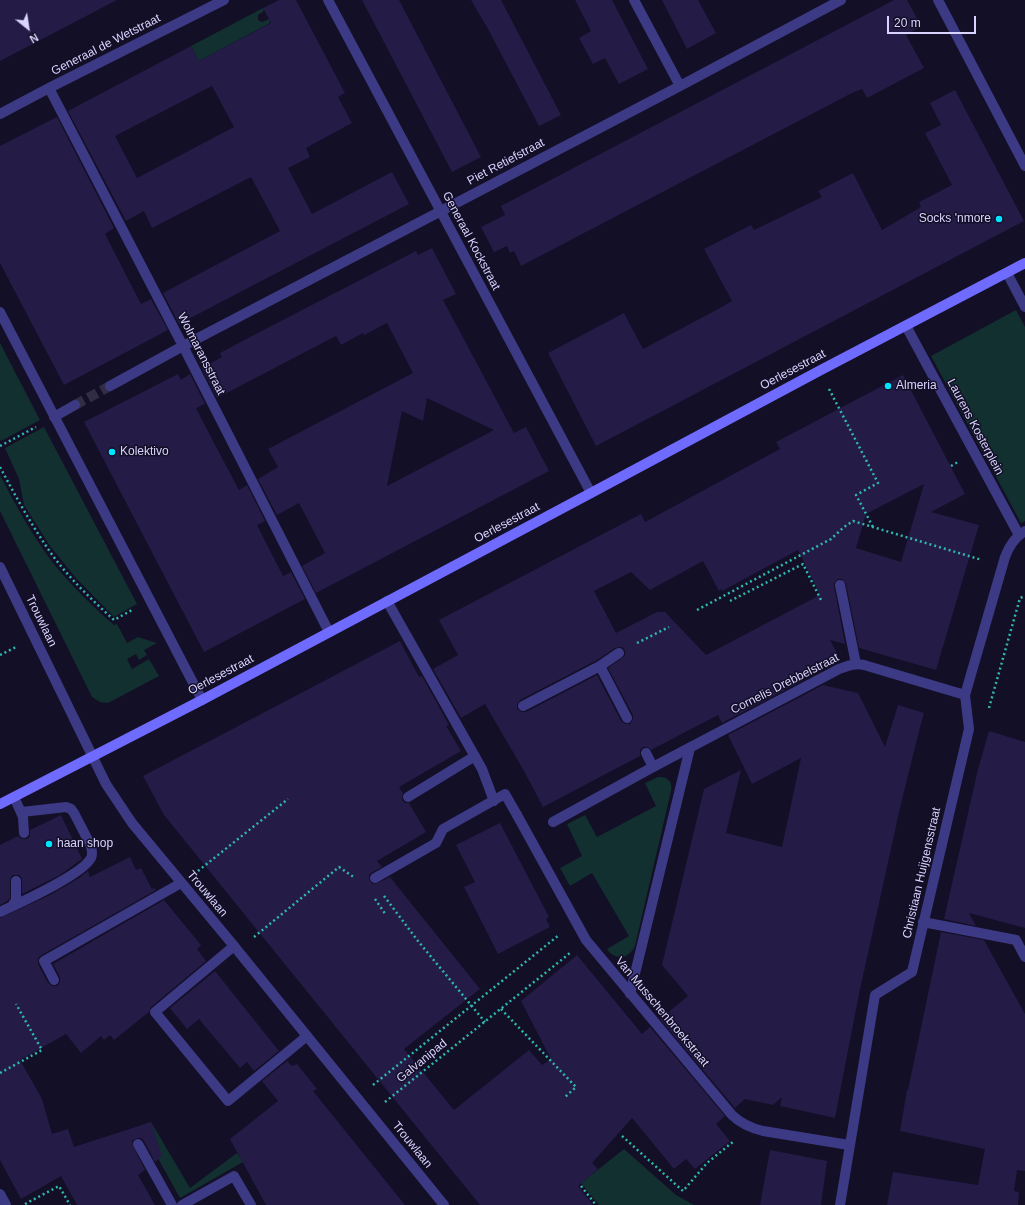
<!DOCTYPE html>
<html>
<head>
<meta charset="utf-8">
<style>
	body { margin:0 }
	#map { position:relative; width:1025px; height:1205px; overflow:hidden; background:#130f26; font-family:Helvetica,sans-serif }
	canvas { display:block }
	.north { position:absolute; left:8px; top:8px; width:40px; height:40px; -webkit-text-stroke:3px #130f26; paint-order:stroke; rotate:150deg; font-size:11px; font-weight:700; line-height:16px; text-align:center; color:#d9d4ff }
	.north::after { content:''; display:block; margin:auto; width:14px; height:18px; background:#d9d4ff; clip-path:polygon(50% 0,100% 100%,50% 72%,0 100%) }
	.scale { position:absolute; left:887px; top:16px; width:89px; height:18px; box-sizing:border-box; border:2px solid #d9d4ff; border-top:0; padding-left:5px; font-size:12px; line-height:14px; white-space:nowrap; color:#d9d4ff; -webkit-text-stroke:3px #130f26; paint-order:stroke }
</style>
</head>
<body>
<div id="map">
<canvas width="1025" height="1205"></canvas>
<div class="north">N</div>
<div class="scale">20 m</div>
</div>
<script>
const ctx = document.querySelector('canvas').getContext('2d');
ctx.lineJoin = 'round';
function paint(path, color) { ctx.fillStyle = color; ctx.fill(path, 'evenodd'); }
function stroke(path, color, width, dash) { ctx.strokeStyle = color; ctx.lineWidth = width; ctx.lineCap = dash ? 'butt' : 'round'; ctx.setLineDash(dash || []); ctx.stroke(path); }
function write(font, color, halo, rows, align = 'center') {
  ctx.font = font + ' Helvetica,sans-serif'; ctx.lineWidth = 3; ctx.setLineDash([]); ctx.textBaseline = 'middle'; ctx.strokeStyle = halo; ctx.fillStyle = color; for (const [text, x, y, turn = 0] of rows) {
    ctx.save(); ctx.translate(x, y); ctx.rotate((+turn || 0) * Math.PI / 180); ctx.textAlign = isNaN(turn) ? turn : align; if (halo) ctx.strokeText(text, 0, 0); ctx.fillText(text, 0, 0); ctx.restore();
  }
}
paint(new Path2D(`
	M 263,8 L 264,11 L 258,15 L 258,20 L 262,22 L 269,19 L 270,23 L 199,61 L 191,46 Z
	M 1016,310 L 1025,327 L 1025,521 L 1021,523 L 931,356 Z
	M 0,343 L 40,420 L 1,441 L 0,439 Z
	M 44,427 L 137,604 L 114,617 L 75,577 L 50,546 L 24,505 L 19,479 L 5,448 Z
	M 0,475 C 15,504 31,533 50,559 C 69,583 91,605 114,625 L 117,624 L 127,643 L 138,637 L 157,643 L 144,650 L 147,655 L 139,660 L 136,654 L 127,659 L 132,669 L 149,659 L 159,676 L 108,703 L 100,702 L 92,697 L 0,511 Z
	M 658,777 C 668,776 673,782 671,791 L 635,946 C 629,959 615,961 607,949 L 629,936 L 592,873 L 570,886 L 560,868 L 582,856 L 567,824 L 585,815 L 597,837 L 656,806 L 645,783 Z
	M 151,1122 L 190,1188 L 237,1153 L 243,1162 L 180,1198 L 140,1126 Z
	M 624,1149 L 676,1195 L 694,1205 L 599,1205 L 581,1183 Z`), '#12302f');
paint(new Path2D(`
	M 0,0 L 117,0 L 0,61 Z
	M 279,0 L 296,0 L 345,93 L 338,97 L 352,123 L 306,148 L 310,157 L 288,168 L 312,214 L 392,172 L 409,204 L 179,324 L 163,293 L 280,231 L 251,177 L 152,228 L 144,211 L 126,221 L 68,111 L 191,46 L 199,61 L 271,23 L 263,8 ZM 212,86 L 234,127 L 137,178 L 115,136 Z
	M 362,0 L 399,0 L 481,157 L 452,172 Z
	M 471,0 L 501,0 L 561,115 L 539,126 L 488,29 Z
	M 575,0 L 612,0 L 648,69 L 619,84 L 605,58 L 593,64 L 579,38 L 591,31 Z
	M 662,0 L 698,0 L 716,33 L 687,49 Z
	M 894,0 L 907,0 L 921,26 L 906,35 L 924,68 L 867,98 L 862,89 L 852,93 L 521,266 L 514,251 L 510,253 L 507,246 L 494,252 L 481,227 L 505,215 L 501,206 Z
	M 955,90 L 1024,221 L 596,446 L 548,353 L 624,313 L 643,349 L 720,308 L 732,301 L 704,249 L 751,225 L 754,230 L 822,197 L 818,191 L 853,173 L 882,230 L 921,207 L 919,202 L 952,185 L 925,133 L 941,125 L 930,103 Z
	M 57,117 L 114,228 L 105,234 L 141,304 L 151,299 L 168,330 L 64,385 L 0,263 L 0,146 Z
	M 432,248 L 456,294 L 443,300 L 514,433 L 526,427 L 549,471 L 316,593 L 302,566 L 325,553 L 299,503 L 277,515 L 258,479 L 278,467 L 268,449 L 413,373 L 387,323 L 364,335 L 363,333 L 341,345 L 336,336 L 217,398 L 202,368 L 222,357 L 220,353 L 250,337 L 416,251 L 418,255 ZM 427,398 L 494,430 L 387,486 L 402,411 L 423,421 Z
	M 178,374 L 181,380 L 190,374 L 205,404 L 196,408 L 213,441 L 239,490 L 247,485 L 265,521 L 257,525 L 283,576 L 291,572 L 305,599 L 204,652 L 84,422 Z
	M 903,375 L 965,494 L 931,512 L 979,525 L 936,670 L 859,648 L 846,584 L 842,579 L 838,579 L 834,583 L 834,586 L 845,644 L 830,640 L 837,653 L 792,677 L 804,680 L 722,723 L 718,715 L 651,750 L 647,747 L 643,747 L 640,750 L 640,756 L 543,807 L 524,771 L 485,704 L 461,718 L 433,669 L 458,655 L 439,620 L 641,514 L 645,522 L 780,449 L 776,442 ZM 924,484 L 901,562 L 856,548 L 866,514 ZM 798,550 L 820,595 L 706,655 L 665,612 L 657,612 L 616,633 L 594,591 L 631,572 L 650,590 L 703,561 L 719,591 L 721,589 L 722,591 ZM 619,647 L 622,647 L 625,650 L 625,656 L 608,668 L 633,715 L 633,719 L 630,724 L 626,724 L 621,721 L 597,675 L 526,712 L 522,712 L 517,709 L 517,705 L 520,700 L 597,660 L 615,648 Z
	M 400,641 L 419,677 L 422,676 L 449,725 L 446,726 L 461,751 L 399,787 L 403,793 L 402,797 L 402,800 L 405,803 L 409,803 L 426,832 L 377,861 L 382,867 L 371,873 L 369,875 L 369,878 L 371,883 L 375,884 L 390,877 L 480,989 L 404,1049 L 454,1110 L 529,1050 L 542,1065 L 551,1059 L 521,1001 L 577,955 L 642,1034 L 650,1027 L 725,1116 L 716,1124 L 730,1141 L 695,1169 L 686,1159 L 674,1169 L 632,1118 L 592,1163 L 598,1169 L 578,1186 L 593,1205 L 480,1205 L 164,815 L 143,776 Z
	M 823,685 L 858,693 L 885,747 L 898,705 L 924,713 L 915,747 L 900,808 L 859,994 L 835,1118 L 780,1106 L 782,1097 L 773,1105 L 745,1099 L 735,1108 L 660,1019 L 688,996 L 662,965 L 704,789 L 741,770 L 726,833 L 782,847 L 801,758 L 752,784 L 728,735 Z
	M 989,731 L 1025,742 L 1025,928 L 969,913 L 976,926 L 944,919 L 978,769 Z
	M 61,815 L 82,859 L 60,875 L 22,894 L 22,878 L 19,875 L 13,875 L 11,877 L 10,881 L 10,898 L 7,901 L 0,905 L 0,845 L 18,836 L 21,839 L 27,839 L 30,836 L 30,830 Z
	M 500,823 L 549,917 L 546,919 L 550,927 L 498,954 L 464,887 L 475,882 L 456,845 Z
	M 130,857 L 136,870 L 141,868 L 152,889 L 154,888 L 156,890 L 40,956 L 38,958 L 38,964 L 48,983 L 53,986 L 57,986 L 59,984 L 60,981 L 60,977 L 53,964 L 164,900 L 201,945 L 197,949 L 206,961 L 151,1007 L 149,1012 L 114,1040 L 110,1035 L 104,1040 L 101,1036 L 81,1053 L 66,1034 L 20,1060 L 42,1099 L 52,1134 L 68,1129 L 74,1147 L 151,1122 L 162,1156 L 155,1162 L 144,1141 L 141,1138 L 138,1138 L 135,1139 L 132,1141 L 132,1144 L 145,1170 L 138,1175 L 155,1205 L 77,1205 L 61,1176 L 21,1199 L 0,1160 L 0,918 L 52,894 L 79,878 L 88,871 L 90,877 Z
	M 941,932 L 984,940 L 1025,1014 L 1025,1171 L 1017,1170 L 1014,1191 L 1019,1192 L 1018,1205 L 887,1205 L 893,1172 L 978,1185 L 985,1149 L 900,1131 L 907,1090 L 908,1090 Z
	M 215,971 L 279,1051 L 254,1071 L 247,1062 L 240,1068 L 199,1019 L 187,1029 L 170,1008 Z
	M 287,1061 L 292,1066 L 297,1064 L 317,1089 L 313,1091 L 405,1205 L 266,1205 L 230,1139 L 278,1101 L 262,1081 Z
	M 770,1150 L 827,1161 L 821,1205 L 760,1205 Z`), '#241b47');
stroke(new Path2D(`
	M 75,405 L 110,386`), '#312d47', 10, [10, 5]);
stroke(new Path2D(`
	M 829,389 L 878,483 L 856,495 L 873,527
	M 0,446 L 36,427
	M 951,466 L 958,462
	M 0,467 C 16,497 33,528 53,556 C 71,580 92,600 114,620 L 132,610
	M 730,601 L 803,564 L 821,600
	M 697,610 L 831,539 L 844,527 L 853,521 L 982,560
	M 637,643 L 669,627
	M 0,655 L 16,647
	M 989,708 L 1020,598 L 1025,596
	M 198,871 L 288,799
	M 384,896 L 418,941 L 485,1022
	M 375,899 L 386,915
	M 254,937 L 339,867 L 355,878
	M 501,1009 L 576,1087 L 564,1098
	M 0,1073 L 42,1050 L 16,1004
	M 373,1085 L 559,935
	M 385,1102 L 570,953
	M 622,1136 L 683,1191 L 707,1163 L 734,1141
	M 581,1186 L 596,1205
	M 25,1204 L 59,1186 L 70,1205`), '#2fb8b0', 2.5, [2, 3]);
stroke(new Path2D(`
	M 840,585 L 856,664
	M 387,601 L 482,769 L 494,801
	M 600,666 L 627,718
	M 523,706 L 600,666 L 619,653
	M 646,753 L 653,767
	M 14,797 L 23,817 L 24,833
	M 408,797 L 475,756
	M 375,878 L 436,843 L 443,829 L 505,794 L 517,815
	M 12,906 L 16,900 L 16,881
	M 0,912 C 19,903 82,875 91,858 C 93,854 92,850 91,846 L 74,813 L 71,809 L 66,807 L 22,812
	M 234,946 L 155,1012 L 228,1101 L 307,1036
	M 54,980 L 44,961 L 181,883
	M 138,1144 L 172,1205
	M 182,1205 L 234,1176 L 251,1205`), '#3d3a85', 10);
stroke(new Path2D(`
	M 328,0 L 591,493
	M 634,0 L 680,86
	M 938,0 L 1025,166
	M 49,88 L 183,346 L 329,632
	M 0,114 L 49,88 L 224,0
	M 1007,273 L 1025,307
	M 0,312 L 202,700
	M 906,326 L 1019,535
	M 110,386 L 183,346 L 680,86 L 841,0
	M 54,417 L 75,405
	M 0,567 L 106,784 L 132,823 L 234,946 L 444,1205
	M 517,815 L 586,940 L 732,1115 C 741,1124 751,1128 763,1131 L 849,1145
	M 553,822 L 653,767 L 839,669 C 848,666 854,663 864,665 L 965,695
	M 923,922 L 1016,940 L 1025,957
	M 630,994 L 690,748
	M 0,1194 L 6,1205
	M 840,1205 L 875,995 L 912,972 L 969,729 L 965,695 L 1005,557 C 1009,546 1015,537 1025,531`), '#3d3a85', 10);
stroke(new Path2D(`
	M 0,804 L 202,700 L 591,493 L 819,371 L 1025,263`), '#6f6bff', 10);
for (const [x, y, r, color] of [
	[999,219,4,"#00e5ff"],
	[888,386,4,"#00e5ff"],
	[112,452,4,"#00e5ff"],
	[49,844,4,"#00e5ff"]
]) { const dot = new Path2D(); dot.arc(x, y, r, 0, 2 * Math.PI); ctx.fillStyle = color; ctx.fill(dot); stroke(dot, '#130f26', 1.5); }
write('12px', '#d9d4ff', '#130f26', [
	["Generaal de Wetstraat",106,45,-27],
	["Piet Retiefstraat",506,162,-28],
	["Generaal Kockstraat",471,241,62],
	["Wolmaransstraat",201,354,63],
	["Oerlesestraat",793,370,-28],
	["Laurens Kosterplein",975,427,62],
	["Oerlesestraat",507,523,-28],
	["Trouwlaan",41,621,64],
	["Oerlesestraat",221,675,-28],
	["Cornelis Drebbelstraat",785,684,-27],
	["Christiaan Huijgensstraat",922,873,-77],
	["Trouwlaan",207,894,50],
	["Van Musschenbroekstraat",662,1012,50],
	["Galvanipad",422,1061,-39],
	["Trouwlaan",412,1145,51]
]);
write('12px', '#d9d4ff', '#130f26', [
	["Socks 'nmore",991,219,"right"],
	["Almeria",896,386],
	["Kolektivo",120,452],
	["haan shop",57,844]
], 'left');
</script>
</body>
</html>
